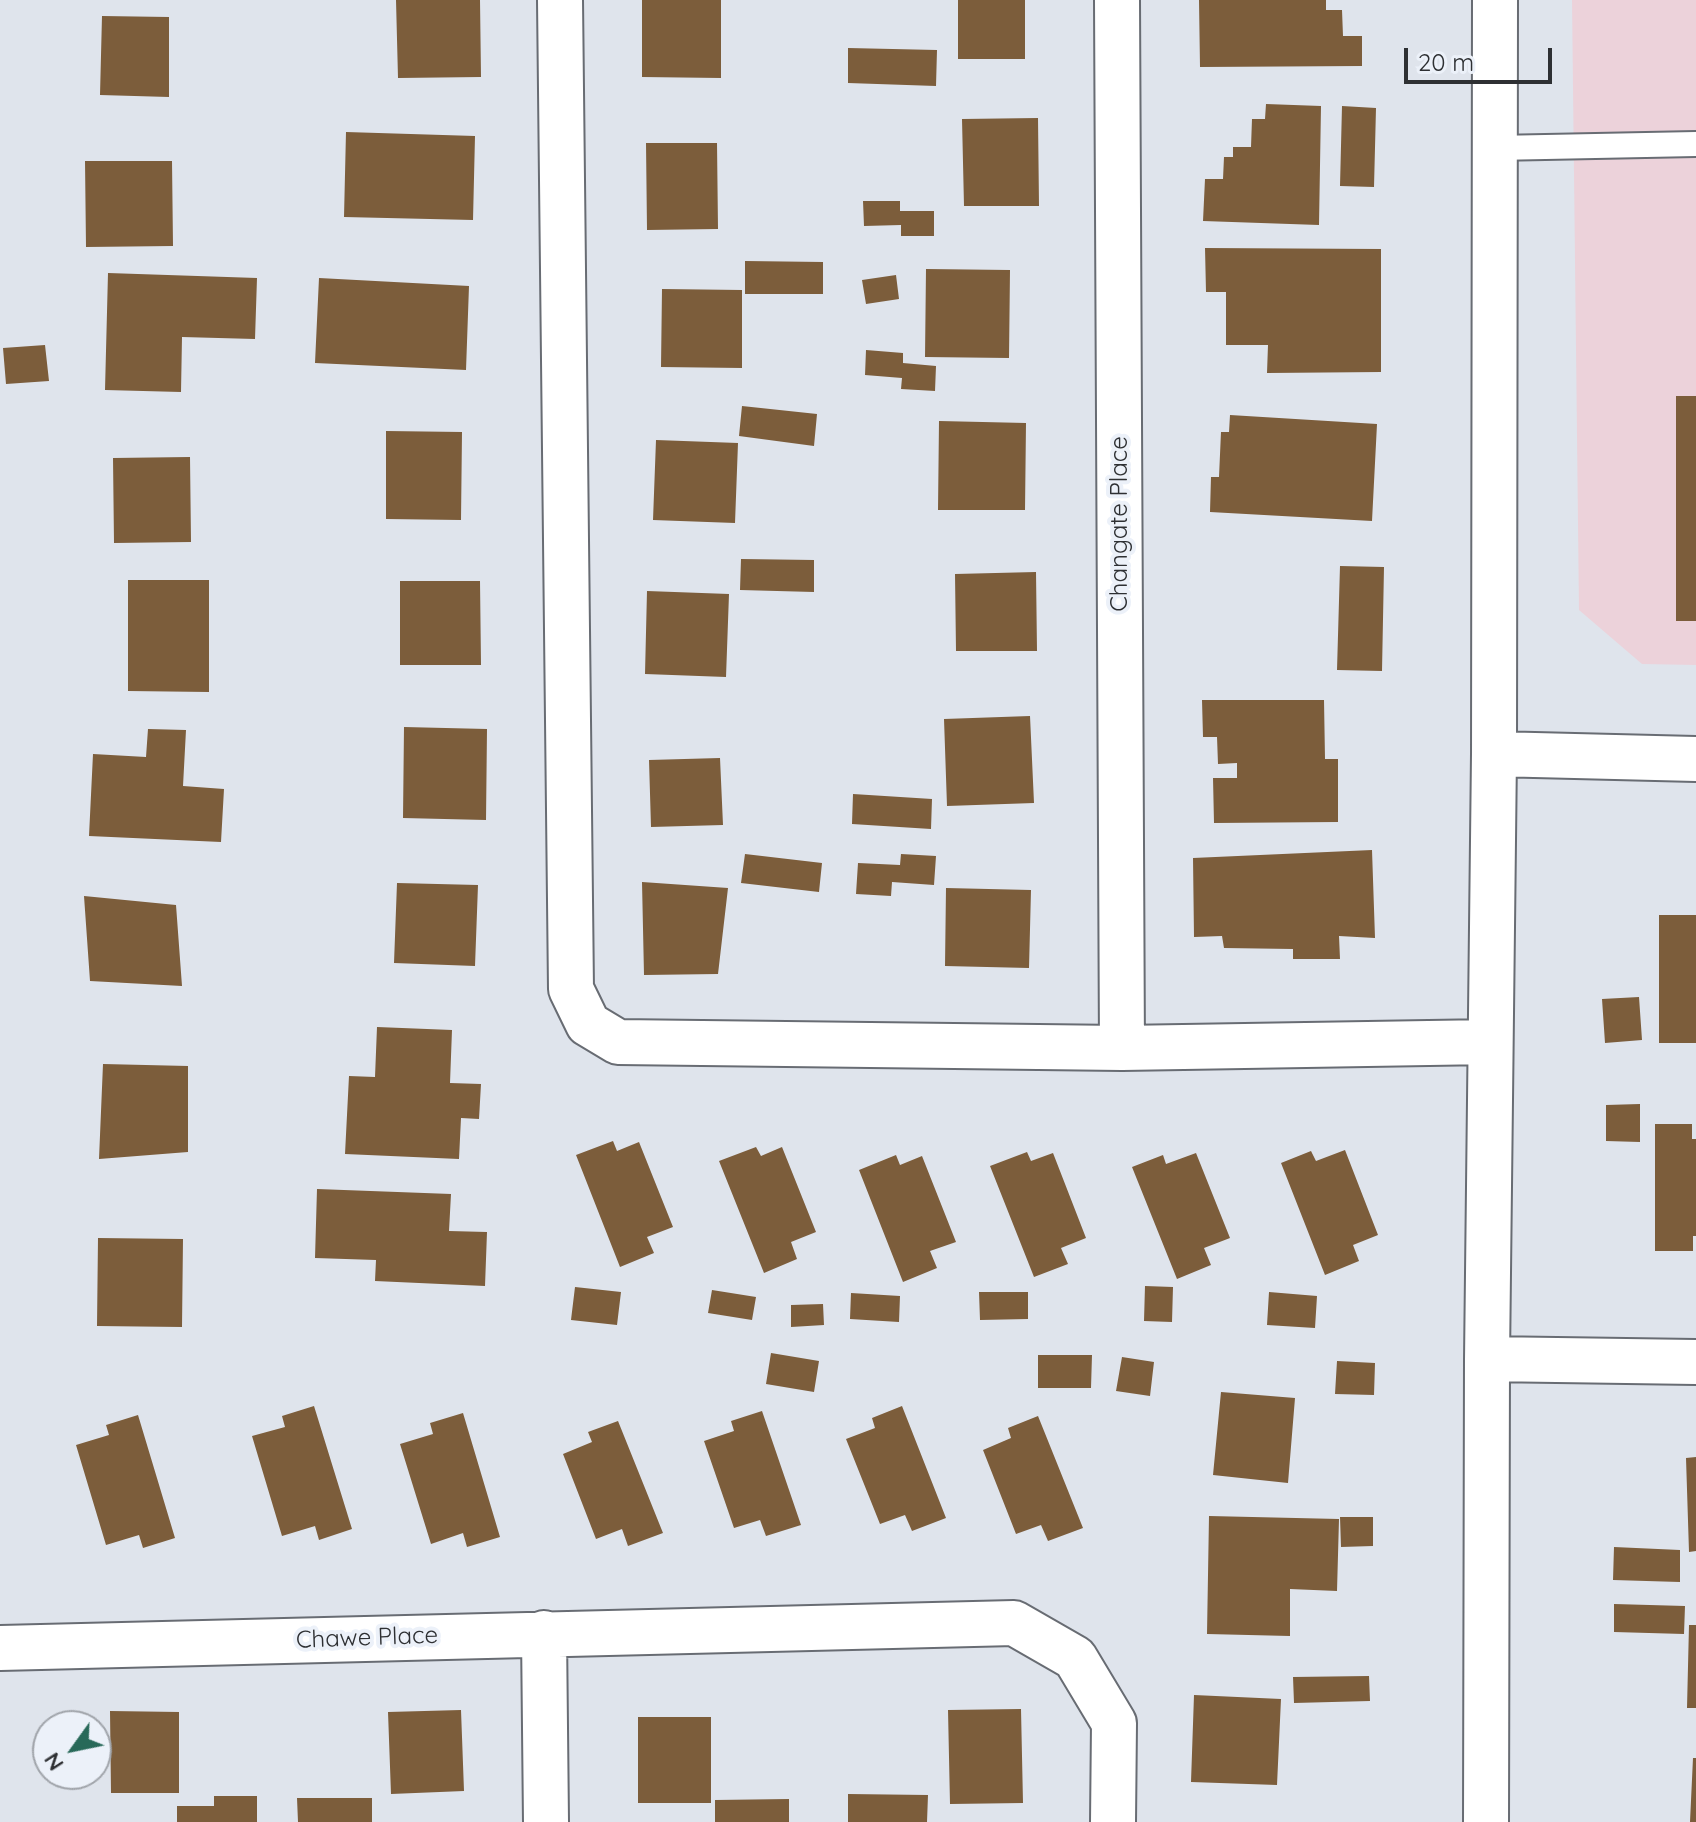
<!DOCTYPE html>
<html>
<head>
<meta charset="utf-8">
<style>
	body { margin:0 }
	#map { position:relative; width:1696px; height:1822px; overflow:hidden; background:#dfe4ec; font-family:Quicksand,sans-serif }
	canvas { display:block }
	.north { position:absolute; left:32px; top:1710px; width:80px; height:80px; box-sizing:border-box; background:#ecf1f9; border:2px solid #a0a4aa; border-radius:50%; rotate:237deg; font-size:22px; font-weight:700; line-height:32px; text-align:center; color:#2e3033 }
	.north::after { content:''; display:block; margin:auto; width:28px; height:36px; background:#286959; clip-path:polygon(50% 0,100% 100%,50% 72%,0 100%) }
	.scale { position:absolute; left:1404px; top:48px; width:148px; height:36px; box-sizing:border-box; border:4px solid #2e3033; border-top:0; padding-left:10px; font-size:24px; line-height:28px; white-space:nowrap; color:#2e3033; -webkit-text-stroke:6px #ecf1f9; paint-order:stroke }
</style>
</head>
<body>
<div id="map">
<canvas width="1696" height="1822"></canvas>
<div class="north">N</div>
<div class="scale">20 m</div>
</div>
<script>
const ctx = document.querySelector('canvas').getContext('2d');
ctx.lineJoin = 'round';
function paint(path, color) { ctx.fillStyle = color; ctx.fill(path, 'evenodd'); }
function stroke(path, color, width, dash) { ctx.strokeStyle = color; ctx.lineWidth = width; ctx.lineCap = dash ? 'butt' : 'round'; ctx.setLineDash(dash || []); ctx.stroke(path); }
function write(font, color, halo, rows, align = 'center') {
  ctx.font = font + ' Quicksand,sans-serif'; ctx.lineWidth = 8; ctx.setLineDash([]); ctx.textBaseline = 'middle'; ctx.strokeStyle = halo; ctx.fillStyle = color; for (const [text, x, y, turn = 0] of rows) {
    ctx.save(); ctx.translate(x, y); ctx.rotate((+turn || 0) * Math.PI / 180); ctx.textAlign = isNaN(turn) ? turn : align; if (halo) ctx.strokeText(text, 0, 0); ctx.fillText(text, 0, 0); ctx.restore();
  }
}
paint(new Path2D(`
	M 1572,0 L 1696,0 L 1696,665 L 1642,664 L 1579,610 Z`), '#ecd2da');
paint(new Path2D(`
	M 396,0 L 480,0 L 481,77 L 398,78 Z
	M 642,0 L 721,0 L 721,78 L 642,77 Z
	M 958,0 L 1025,0 L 1025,59 L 958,59 Z
	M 1199,0 L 1326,0 L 1326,10 L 1342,10 L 1343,36 L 1362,36 L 1362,66 L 1200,67 Z
	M 102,16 L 169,17 L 169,97 L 100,95 Z
	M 848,48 L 937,50 L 936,86 L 848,83 Z
	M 1266,104 L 1321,106 L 1319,225 L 1203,221 L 1205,179 L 1223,179 L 1224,157 L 1233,157 L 1233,147 L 1251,147 L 1252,119 L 1265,119 Z
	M 1342,106 L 1376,108 L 1374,187 L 1340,186 Z
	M 1038,118 L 1039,206 L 964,206 L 962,119 Z
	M 346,132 L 475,136 L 473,220 L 344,217 Z
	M 646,143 L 717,143 L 718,229 L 647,230 Z
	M 85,161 L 172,161 L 173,246 L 86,247 Z
	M 863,201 L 900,201 L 900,211 L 934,211 L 934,236 L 901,236 L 901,225 L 864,226 Z
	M 1205,248 L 1381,249 L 1381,372 L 1267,373 L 1268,345 L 1226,345 L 1226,292 L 1206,292 Z
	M 745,261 L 823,262 L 823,294 L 745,294 Z
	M 926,269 L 1010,270 L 1009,358 L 925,357 Z
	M 108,273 L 257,278 L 255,339 L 182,337 L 181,392 L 105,390 Z
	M 896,275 L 899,299 L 866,304 L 862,280 Z
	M 319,278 L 469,286 L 466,370 L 315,363 Z
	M 662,289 L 742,290 L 742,368 L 661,367 Z
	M 45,345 L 49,381 L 6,384 L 3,348 Z
	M 866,350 L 903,353 L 903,363 L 936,366 L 935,391 L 901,389 L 902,378 L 865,375 Z
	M 1676,396 L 1696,396 L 1696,621 L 1676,621 Z
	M 742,406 L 817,414 L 814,446 L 739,436 Z
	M 1230,415 L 1377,424 L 1372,521 L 1210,512 L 1211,477 L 1219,477 L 1221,432 L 1229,432 Z
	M 939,421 L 1026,423 L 1025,510 L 938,510 Z
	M 386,431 L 462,432 L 461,520 L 386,519 Z
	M 656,440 L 738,443 L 735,523 L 653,520 Z
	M 190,457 L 191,542 L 114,543 L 113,458 Z
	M 741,559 L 814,560 L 814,592 L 740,590 Z
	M 1340,566 L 1384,567 L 1382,671 L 1337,670 Z
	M 1036,572 L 1037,651 L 956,651 L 955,574 Z
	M 128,580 L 209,580 L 209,692 L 128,691 Z
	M 400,581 L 480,581 L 481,665 L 400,665 Z
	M 647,591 L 729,594 L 726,677 L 645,674 Z
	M 1202,700 L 1324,700 L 1325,759 L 1338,759 L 1338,822 L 1214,823 L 1213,778 L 1237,778 L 1237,763 L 1218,764 L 1217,737 L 1203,737 Z
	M 1030,716 L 1034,803 L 947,806 L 944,719 Z
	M 404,727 L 487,729 L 486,820 L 403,818 Z
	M 148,729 L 186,730 L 183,786 L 224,789 L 221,842 L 89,836 L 93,754 L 146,757 Z
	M 720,758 L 723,825 L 651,827 L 649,760 Z
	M 853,794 L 932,799 L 931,829 L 852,824 Z
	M 1372,850 L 1375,938 L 1339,936 L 1340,959 L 1293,959 L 1293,949 L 1224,948 L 1222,936 L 1194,937 L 1193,858 Z
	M 745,854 L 822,863 L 819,892 L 741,883 Z
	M 901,854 L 936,856 L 934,885 L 892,882 L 891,896 L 856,894 L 858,863 L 900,865 Z
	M 642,882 L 728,888 L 718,974 L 644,975 Z
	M 397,883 L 478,885 L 475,966 L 394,963 Z
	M 946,888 L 1031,890 L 1029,968 L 945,966 Z
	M 84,896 L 176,905 L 182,986 L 90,981 Z
	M 1659,915 L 1696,915 L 1696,1043 L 1659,1043 Z
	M 1639,997 L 1642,1040 L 1605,1043 L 1602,999 Z
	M 377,1027 L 452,1030 L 450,1083 L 481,1084 L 479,1119 L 461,1118 L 459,1159 L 345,1154 L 349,1076 L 375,1077 Z
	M 103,1064 L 188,1066 L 188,1152 L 99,1159 Z
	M 1640,1104 L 1640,1142 L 1606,1141 L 1606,1105 Z
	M 1655,1124 L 1692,1124 L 1692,1139 L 1696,1139 L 1696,1236 L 1693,1236 L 1693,1251 L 1655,1251 Z
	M 613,1141 L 617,1151 L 639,1142 L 673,1227 L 647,1237 L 654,1253 L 620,1267 L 576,1155 Z
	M 756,1147 L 761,1156 L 782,1147 L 816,1232 L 791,1242 L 797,1259 L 764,1273 L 719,1161 Z
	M 1345,1150 L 1378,1235 L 1353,1245 L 1359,1261 L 1325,1275 L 1281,1163 L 1311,1151 L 1316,1161 Z
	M 1027,1152 L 1031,1161 L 1053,1153 L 1086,1238 L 1061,1248 L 1068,1264 L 1034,1277 L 990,1166 Z
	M 1196,1153 L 1230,1238 L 1204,1248 L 1211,1265 L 1177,1279 L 1132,1167 L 1163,1155 L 1166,1164 Z
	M 896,1155 L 900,1165 L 922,1156 L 956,1242 L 930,1251 L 937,1268 L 903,1282 L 859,1170 Z
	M 317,1189 L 451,1194 L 449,1231 L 487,1232 L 485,1286 L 375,1281 L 376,1260 L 315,1258 Z
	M 98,1238 L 183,1239 L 182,1327 L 97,1326 Z
	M 1145,1286 L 1173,1287 L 1172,1322 L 1144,1321 Z
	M 575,1287 L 621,1292 L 617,1325 L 571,1320 Z
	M 712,1290 L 756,1297 L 752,1320 L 708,1313 Z
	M 979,1292 L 1028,1292 L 1028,1319 L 980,1320 Z
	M 1269,1292 L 1317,1296 L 1315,1328 L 1267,1325 Z
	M 851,1293 L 900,1296 L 899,1322 L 850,1319 Z
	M 823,1304 L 824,1325 L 791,1327 L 791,1305 Z
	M 771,1353 L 819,1361 L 814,1392 L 766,1384 Z
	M 1038,1355 L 1092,1355 L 1091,1388 L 1038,1388 Z
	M 1122,1357 L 1154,1362 L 1150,1396 L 1116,1391 Z
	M 1337,1361 L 1375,1363 L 1374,1395 L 1335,1394 Z
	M 1221,1392 L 1295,1398 L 1288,1483 L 1213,1475 Z
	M 314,1406 L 352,1529 L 319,1540 L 315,1526 L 282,1536 L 252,1436 L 285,1427 L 282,1416 Z
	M 902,1406 L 946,1518 L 912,1531 L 905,1515 L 880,1524 L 846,1439 L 875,1428 L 872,1418 Z
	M 762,1411 L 801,1525 L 766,1536 L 760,1520 L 734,1528 L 704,1441 L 734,1431 L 731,1421 Z
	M 463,1413 L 500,1537 L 467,1547 L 463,1533 L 431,1544 L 400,1444 L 433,1434 L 430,1423 Z
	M 138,1415 L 175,1538 L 143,1548 L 139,1535 L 106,1545 L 76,1445 L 109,1435 L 106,1425 Z
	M 1038,1416 L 1083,1528 L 1048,1541 L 1041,1525 L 1016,1534 L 983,1450 L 1011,1438 L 1008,1428 Z
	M 618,1421 L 663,1533 L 628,1546 L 622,1529 L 596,1539 L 563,1454 L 592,1442 L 588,1432 Z
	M 1696,1457 L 1696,1551 L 1689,1552 L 1686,1458 Z
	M 1209,1516 L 1339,1519 L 1337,1591 L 1290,1589 L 1290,1636 L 1207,1634 Z
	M 1340,1517 L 1373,1517 L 1373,1546 L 1341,1547 Z
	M 1614,1547 L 1680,1550 L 1680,1582 L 1613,1580 Z
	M 1614,1604 L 1685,1606 L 1684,1634 L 1614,1632 Z
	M 1689,1625 L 1696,1625 L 1696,1708 L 1687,1708 Z
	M 1369,1676 L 1370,1701 L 1294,1703 L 1293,1677 Z
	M 1194,1695 L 1281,1699 L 1277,1785 L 1191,1782 Z
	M 1021,1709 L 1023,1803 L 950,1804 L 948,1710 Z
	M 461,1710 L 464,1791 L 391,1794 L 388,1712 Z
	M 110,1711 L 179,1712 L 179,1793 L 111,1793 Z
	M 638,1717 L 711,1717 L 711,1803 L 638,1803 Z
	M 1693,1758 L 1696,1758 L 1696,1822 L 1690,1822 Z
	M 848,1794 L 928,1795 L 927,1822 L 848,1822 Z
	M 214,1796 L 257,1796 L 257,1822 L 177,1822 L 177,1806 L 214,1806 Z
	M 297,1798 L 372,1798 L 372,1822 L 298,1822 Z
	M 789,1799 L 789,1822 L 715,1822 L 715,1800 Z`), '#7c5d3b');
const lane = new Path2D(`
	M 1495,148 L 1696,144`);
const street = new Path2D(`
	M 560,0 L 571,989 L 588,1024 L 618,1042 L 1122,1048 L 1490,1042
	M 1117,0 L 1122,1048
	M 1494,754 L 1696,759
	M 1487,1359 L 1696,1362
	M 544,1633 L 546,1822
	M 0,1648 L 1014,1623 L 1075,1658 L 1114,1723 L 1113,1822
	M 1486,1822 L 1487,1359 L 1494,754 L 1495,0`);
stroke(lane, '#686c73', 28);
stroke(street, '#686c73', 48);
stroke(lane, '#fff', 24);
stroke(street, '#fff', 44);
write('24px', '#2e3033', '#ecf1f9', [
	["Changate Place",1120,524,-90],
	["Chawe Place",367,1638,-2]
]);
</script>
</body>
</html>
